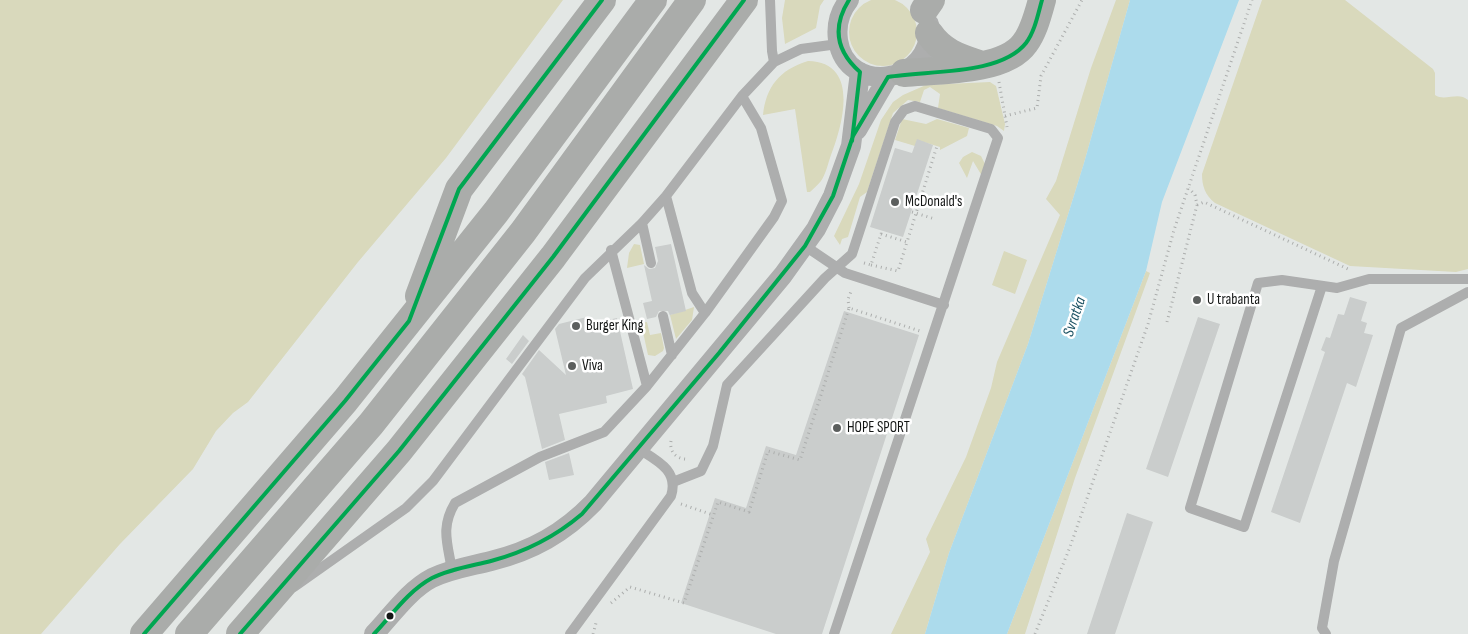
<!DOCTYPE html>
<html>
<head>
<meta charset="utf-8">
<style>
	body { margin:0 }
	canvas { display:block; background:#e3e7e5 }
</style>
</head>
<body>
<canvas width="1468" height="634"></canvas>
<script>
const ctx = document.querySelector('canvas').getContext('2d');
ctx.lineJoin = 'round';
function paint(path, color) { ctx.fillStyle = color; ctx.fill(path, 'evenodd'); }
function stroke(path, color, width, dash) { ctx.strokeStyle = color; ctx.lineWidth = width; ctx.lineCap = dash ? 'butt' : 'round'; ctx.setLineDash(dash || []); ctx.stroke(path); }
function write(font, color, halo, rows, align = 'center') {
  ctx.font = font + ' "Sofia Sans Condensed",sans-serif'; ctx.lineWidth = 5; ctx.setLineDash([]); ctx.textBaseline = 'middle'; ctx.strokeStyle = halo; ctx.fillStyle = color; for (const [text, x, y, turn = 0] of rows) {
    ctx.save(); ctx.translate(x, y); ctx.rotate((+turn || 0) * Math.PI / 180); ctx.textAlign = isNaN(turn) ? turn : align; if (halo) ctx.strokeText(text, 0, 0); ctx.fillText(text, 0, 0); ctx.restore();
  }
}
paint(new Path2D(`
	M849 32a34 34 0 1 1 68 0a34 34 0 1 1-68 0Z
	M 0,0 L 563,0 L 446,158 L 358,262 L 248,402 L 233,413 L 216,431 L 193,469 L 120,544 L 41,634 L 0,634 Z
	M 785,0 L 824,0 L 820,6 L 816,28 L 785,44 L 782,18 Z
	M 1116,0 L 1130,0 L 1084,163 L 1028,344 L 949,553 L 925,634 L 891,634 L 930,552 L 926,539 L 966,457 L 991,388 L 997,362 L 1060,215 L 1046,199 L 1056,181 L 1091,68 Z
	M 1262,0 L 1345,0 L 1433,69 L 1435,73 L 1435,95 C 1445,102 1458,91 1468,100 L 1468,269 L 1456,272 L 1350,266 L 1215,203 C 1205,195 1202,186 1202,174 Z
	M 808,61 C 860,62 843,124 831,155 C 828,163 826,174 821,181 C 818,185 814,188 810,192 L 807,192 L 795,109 L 763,115 C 766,87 779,70 808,61 Z
	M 990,82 L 996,86 L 1005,124 L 1004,131 L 997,126 L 938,108 L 940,94 L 930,87 L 924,90 L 920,102 L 908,100 L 893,113 L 867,192 L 860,197 L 848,237 L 842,239 L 840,245 L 834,236 L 859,184 L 881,120 L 893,102 L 903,95 L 926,85 Z
	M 902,119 L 926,124 L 937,119 L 969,128 L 967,136 L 940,150 L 940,147 L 917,140 L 915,146 L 895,140 Z
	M 972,152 L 981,156 L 985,164 L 982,176 L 973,161 L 967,178 L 959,163 L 963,157 Z
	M 634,244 L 640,245 L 644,264 L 627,268 L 629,253 Z
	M 1004,251 L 1027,260 L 1015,294 L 992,285 Z
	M 1146,271 L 1150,273 L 1075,478 L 1025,634 L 1007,634 Z
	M 694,307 L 692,320 L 676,339 L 670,315 Z
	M 647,322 L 650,335 L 661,333 L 664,348 L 663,351 L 655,356 L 648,355 L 641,323 Z`), '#d9d9bc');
paint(new Path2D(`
	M 1130,0 L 1239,0 L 1162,202 L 1146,271 L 1007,634 L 925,634 L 949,553 L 1028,344 L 1084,163 Z`), '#acdbec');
paint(new Path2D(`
	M 917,139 L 933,145 L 903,237 L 870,227 L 895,148 L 912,153 Z
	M 671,244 L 686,311 L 670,315 L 671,318 L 668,311 L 659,311 L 656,317 L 659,332 L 656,317 L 647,319 L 643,303 L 652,301 L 644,265 L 649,269 L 655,268 L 658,261 L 655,247 Z
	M 1350,297 L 1367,302 L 1361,321 L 1367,323 L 1364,333 L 1373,335 L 1356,387 L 1347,383 L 1300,523 L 1271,512 L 1325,352 L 1321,350 L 1326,337 L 1330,338 L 1338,314 L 1344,315 Z
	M 844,311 L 919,335 L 822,634 L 776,634 L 681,603 L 715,498 L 746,508 L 766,446 L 796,455 Z
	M 587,317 L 589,324 L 617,318 L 633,389 L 606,396 L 607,403 L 559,414 L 565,440 L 542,449 L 525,377 L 522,374 L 539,350 L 566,375 L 555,329 L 559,324 Z
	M 1198,317 L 1220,324 L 1168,477 L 1146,469 Z
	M 523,335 L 529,341 L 512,364 L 506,359 Z
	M 569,453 L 574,475 L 549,480 L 545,462 Z
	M 1127,513 L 1153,522 L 1115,634 L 1087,634 Z`), '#cacdcc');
stroke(new Path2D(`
	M 999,82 L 1007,127
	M 1005,116 L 1037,108 L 1041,76 L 1082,0
	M 1197,205 L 1204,202 L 1348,269
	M 912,212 L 935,219
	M 881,234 L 907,242 L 937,146
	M 864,263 L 871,265 L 882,231
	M 871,265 L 898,271 L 907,242
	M 849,308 L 848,299 L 852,289
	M 1167,322 L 1197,205 L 1195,195 L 1189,188
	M 671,441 C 669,453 678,460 689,459
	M 681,504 L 713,515
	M 611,603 L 630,587 L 684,603 L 718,502 L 749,512 L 768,451 L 800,460 L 849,308 L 920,331
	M 593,634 L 596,623
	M 1035,634 L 1070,547 L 1148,324 L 1174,230 L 1252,0`), '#acaead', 3, [1, 4]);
stroke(new Path2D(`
	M 770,0 L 772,51 L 774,62
	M 642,223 L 651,263
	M 805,246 L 845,273 L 944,305
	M 611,250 L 647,386
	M 1322,286 L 1244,527 L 1190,508 L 1258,283 L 1282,280 L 1337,288 L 1369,279 L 1468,279
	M 705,313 L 774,217 L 782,201 L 761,128 L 742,96
	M 663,316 L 672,355
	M 673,482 L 701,471 L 713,446 L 727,385 L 825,278 L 852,254 L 895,122 L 904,110 L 915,106 L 991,129 L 998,138 L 834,634
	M 452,571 C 448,544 440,528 455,503 L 540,457 L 604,432 L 647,386 L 705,313 L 692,293 L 666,196
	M 294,587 L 406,508 L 433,481 L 585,278 L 642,223 L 666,196 L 742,96 L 774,62 L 801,49 L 838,44
	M 570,634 L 671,496 C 679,471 658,461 639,449
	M 1326,634 L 1322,628 L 1334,561 L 1401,328 L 1468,292`), '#adaeae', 10);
stroke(new Path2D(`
	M 849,0 C 839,12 836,25 838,40 C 846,97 935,85 929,24
	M 857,130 L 888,77
	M 374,634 C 392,615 409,590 432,578 C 451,569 472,566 491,561 C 532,551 564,533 593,503 L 783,275 L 816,229 L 833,196 L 851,146 L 860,72`), '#adaeae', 20);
stroke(new Path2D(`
	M 924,10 L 931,0
	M 929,33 C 942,52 958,57 979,64
	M 904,73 C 936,70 1005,72 1025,43 C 1034,31 1038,14 1042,0
	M 419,296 L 459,189 L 602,0
	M 144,634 L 345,401 L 496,212 L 653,0
	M 189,634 L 371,424 L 523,232 L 692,0
	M 240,634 L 399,451 L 553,257 L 744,0`), '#aaacaa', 28);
stroke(new Path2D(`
	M 849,0 C 832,27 836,51 860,72 L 852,141
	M 144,634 L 345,401 L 409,321 L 459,189 L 602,0
	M 240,634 L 399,451 L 553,257 L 744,0
	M 374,634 C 392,615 408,591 432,578 C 450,569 471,566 491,561 C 525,552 555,537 582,514 L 719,353 L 805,246 L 833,196 L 853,136 L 888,77 C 927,70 1000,76 1026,43 C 1035,31 1038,14 1042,0`), '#00a651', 4);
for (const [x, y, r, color] of [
	[895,202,5,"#5c5f5e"],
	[1197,300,5,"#5c5f5e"],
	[576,326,5,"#5c5f5e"],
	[572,366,5,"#5c5f5e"],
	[837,428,5,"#5c5f5e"],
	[390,616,4.5,"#141615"]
]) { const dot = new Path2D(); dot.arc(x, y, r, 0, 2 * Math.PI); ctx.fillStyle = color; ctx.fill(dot); stroke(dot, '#fff', 2); }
write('15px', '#141615', '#fff', [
	["McDonald's",905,202],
	["U trabanta",1207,300],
	["Burger King",586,326],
	["Viva",582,366],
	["HOPE SPORT",847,428]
], 'left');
write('italic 16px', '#1b5263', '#fff', [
	["Svratka",1075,317,-71]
]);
</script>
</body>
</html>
